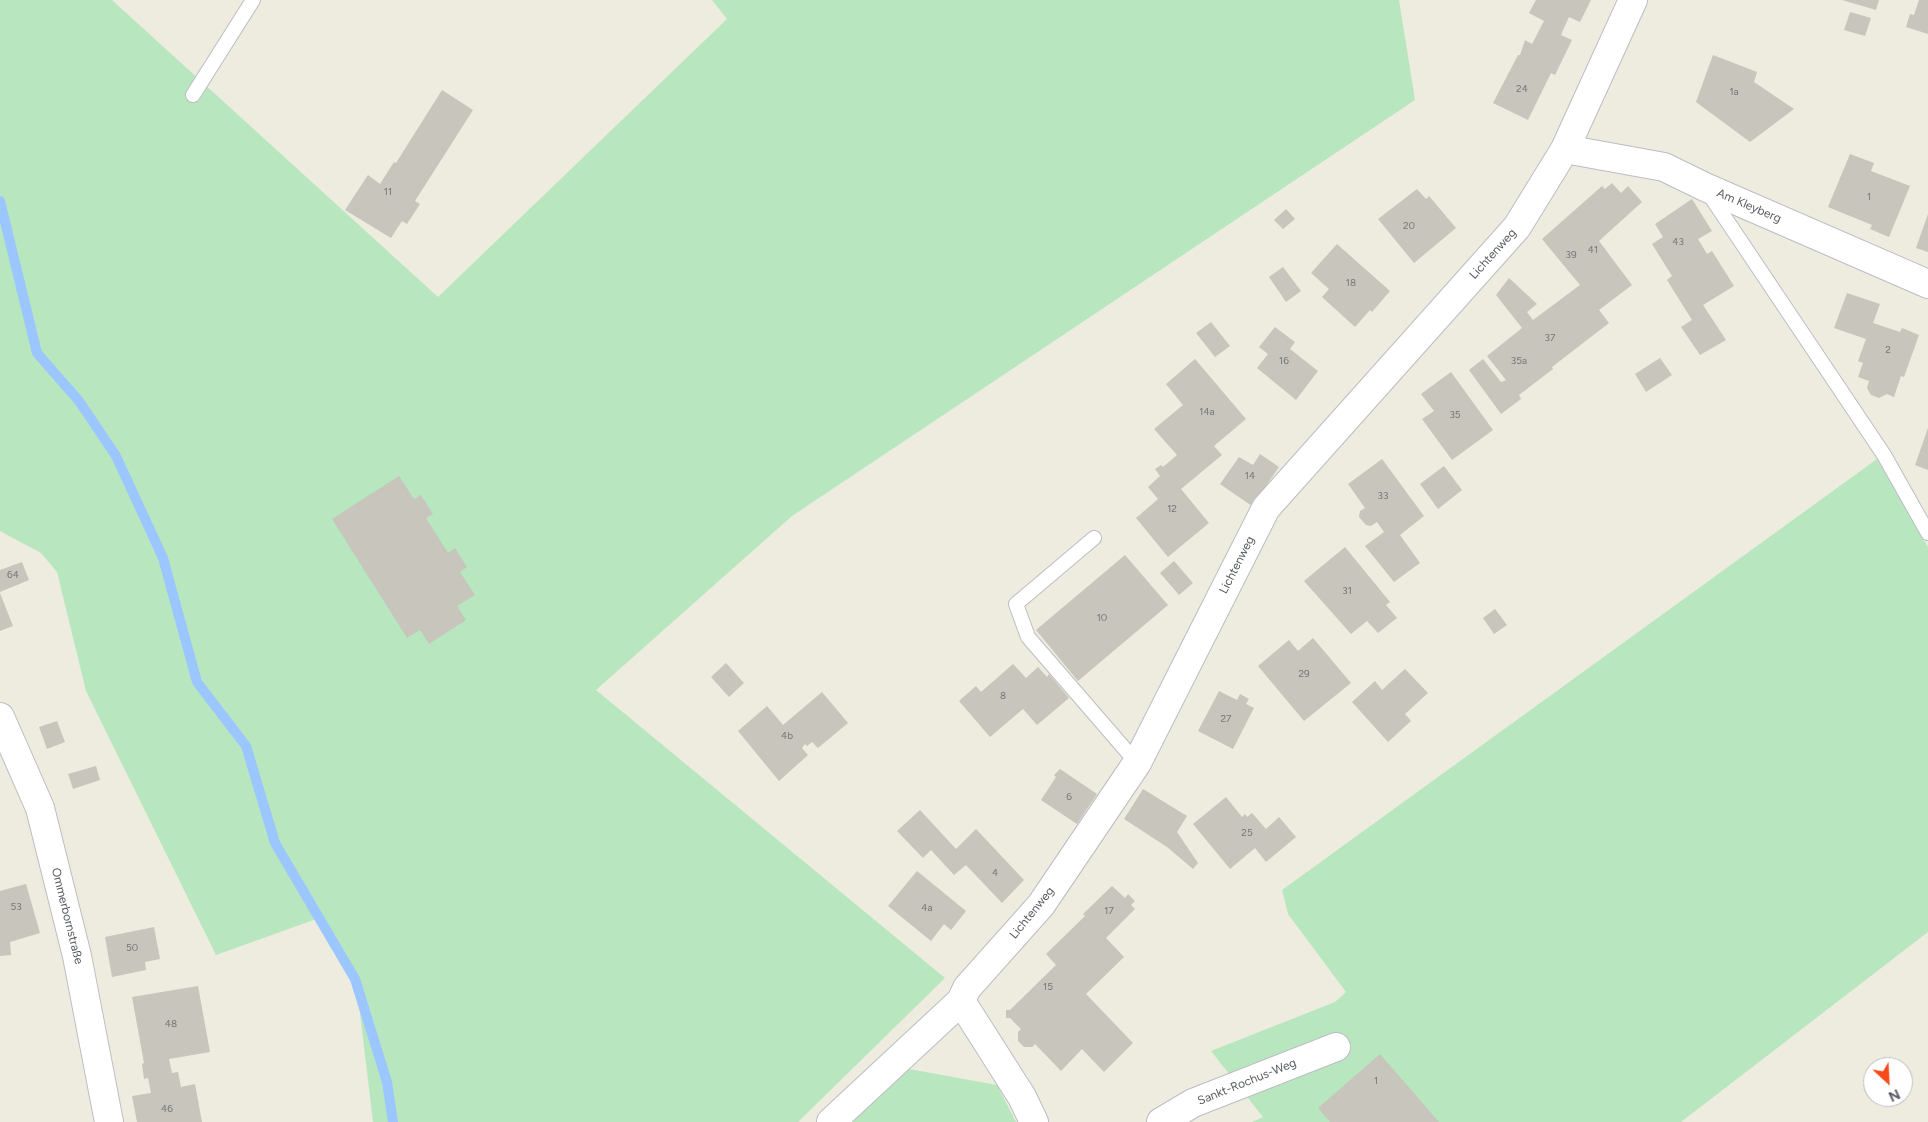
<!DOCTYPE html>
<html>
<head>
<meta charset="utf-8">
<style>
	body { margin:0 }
	#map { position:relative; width:1928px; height:1122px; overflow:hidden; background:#edecde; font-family:Figtree,sans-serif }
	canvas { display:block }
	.north { position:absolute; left:1863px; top:1057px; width:50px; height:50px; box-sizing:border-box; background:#fff; border:1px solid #bcbdc0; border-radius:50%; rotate:155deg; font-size:14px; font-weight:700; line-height:20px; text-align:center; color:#585b61 }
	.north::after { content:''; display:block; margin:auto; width:18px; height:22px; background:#f74b1a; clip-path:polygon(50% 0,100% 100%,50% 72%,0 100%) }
</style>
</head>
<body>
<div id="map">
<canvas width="1928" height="1122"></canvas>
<div class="north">N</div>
</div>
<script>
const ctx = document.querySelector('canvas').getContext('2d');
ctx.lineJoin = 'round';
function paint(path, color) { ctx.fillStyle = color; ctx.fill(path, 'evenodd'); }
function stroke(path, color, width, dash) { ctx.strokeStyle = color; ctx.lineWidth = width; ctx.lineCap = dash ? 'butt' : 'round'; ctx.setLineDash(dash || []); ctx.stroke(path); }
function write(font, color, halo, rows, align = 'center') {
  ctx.font = font + ' Figtree,sans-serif'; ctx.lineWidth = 5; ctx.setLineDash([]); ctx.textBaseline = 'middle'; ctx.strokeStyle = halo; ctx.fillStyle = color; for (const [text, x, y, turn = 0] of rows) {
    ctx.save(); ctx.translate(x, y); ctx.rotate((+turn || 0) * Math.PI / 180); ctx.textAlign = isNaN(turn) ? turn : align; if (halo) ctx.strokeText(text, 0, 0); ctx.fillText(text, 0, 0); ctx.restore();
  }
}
paint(new Path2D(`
	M 0,0 L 112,0 L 438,297 L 727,19 L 712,0 L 1399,0 L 1415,100 L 792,516 L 596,690 L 945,978 L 798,1122 L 373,1122 L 357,988 L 322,917 L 216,955 L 86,691 L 57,572 L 41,553 L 0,531 Z
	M 1877,459 L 1928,547 L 1928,932 L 1681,1122 L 1252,1122 L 1263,1117 L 1211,1051 L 1335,1002 L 1346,992 L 1288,914 L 1282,890 Z
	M 909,1069 L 997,1085 L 1016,1122 L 852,1122 Z`), '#b8e7bf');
stroke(new Path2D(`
	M 0,201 L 37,353 L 79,401 L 116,456 L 163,558 L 197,682 L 246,746 L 275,843 L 355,979 L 387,1082 L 393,1122`), '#9cc6ff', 10);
paint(new Path2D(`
	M 1536,0 L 1591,0 L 1580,22 L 1569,17 L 1563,30 L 1561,35 L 1572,40 L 1555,75 L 1551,73 L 1528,120 L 1493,103 L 1518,55 L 1520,55 L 1525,40 L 1532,44 L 1544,21 L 1529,13 Z
	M 1842,0 L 1879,0 L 1876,10 Z
	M 1919,0 L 1928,0 L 1928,34 L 1906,27 L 1910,14 L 1914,15 Z
	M 1850,12 L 1871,18 L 1865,36 L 1844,30 Z
	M 1713,55 L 1757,72 L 1754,82 L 1794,109 L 1750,142 L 1696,102 Z
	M 442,90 L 473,110 L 415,201 L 420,204 L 407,224 L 402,221 L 391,238 L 345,210 L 368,175 L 380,184 L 394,162 L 396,163 Z
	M 1850,154 L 1874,163 L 1871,171 L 1910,186 L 1889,237 L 1870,229 L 1872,225 L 1828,207 Z
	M 1612,183 L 1621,193 L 1628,186 L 1642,202 L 1599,241 L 1632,285 L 1599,310 L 1609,323 L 1552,367 L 1553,369 L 1519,395 L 1521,399 L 1501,414 L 1469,370 L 1483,359 L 1501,382 L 1506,380 L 1487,356 L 1522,328 L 1496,295 L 1509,278 L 1537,304 L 1527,312 L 1533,320 L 1580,285 L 1542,239 L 1602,186 L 1605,189 Z
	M 1417,189 L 1426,199 L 1429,196 L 1456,228 L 1414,263 L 1378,219 Z
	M 1692,199 L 1712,231 L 1698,239 L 1707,254 L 1712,251 L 1734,286 L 1703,305 L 1726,340 L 1700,355 L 1681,327 L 1692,320 L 1667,280 L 1672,276 L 1652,244 L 1663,237 L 1655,224 Z
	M 1286,209 L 1295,219 L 1283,229 L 1274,220 Z
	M 1928,214 L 1928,252 L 1916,248 Z
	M 1337,244 L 1390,291 L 1372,312 L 1370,310 L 1355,327 L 1322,297 L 1329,289 L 1311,273 Z
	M 1283,267 L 1301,291 L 1286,302 L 1269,277 Z
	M 1847,293 L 1880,304 L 1873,323 L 1900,332 L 1902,328 L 1919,335 L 1904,377 L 1901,376 L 1894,397 L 1887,394 L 1879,398 L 1871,395 L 1867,388 L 1869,381 L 1858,377 L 1863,363 L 1858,361 L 1866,339 L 1834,328 Z
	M 1211,322 L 1230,346 L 1215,357 L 1196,333 Z
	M 1275,327 L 1295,342 L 1290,349 L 1318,371 L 1296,400 L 1257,368 L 1268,354 L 1259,347 Z
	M 1660,358 L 1672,375 L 1646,392 L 1635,374 Z
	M 1195,359 L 1246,419 L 1214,446 L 1222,455 L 1181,489 L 1209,523 L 1168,557 L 1136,518 L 1158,499 L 1148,487 L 1160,476 L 1155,469 L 1161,465 L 1163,467 L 1177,455 L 1154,429 L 1183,405 L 1166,384 Z
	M 1451,372 L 1493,430 L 1452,460 L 1422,419 L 1434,411 L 1421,394 Z
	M 1928,428 L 1928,470 L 1915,465 Z
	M 1260,454 L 1279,467 L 1252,506 L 1220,484 L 1239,457 L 1253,465 Z
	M 1382,459 L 1424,516 L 1400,535 L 1420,563 L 1394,582 L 1365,546 L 1384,532 L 1377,522 L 1371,526 L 1366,525 L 1359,517 L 1360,511 L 1365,508 L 1348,484 Z
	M 1444,466 L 1462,490 L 1438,509 L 1420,484 Z
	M 399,476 L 414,499 L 421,495 L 433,514 L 426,518 L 448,553 L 455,548 L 467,567 L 460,572 L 475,595 L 457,606 L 466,620 L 429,644 L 420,630 L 407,638 L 332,519 Z
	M 1345,547 L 1390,602 L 1386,605 L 1397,618 L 1378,633 L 1367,621 L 1351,634 L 1304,581 Z
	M 1125,555 L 1168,605 L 1078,681 L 1036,630 Z
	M 1174,561 L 1193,583 L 1179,595 L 1160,573 Z
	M 22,562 L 29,580 L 0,592 L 0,570 Z
	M 0,593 L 13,626 L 0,631 Z
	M 1495,609 L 1507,625 L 1494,634 L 1483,618 Z
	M 1313,638 L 1351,683 L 1304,721 L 1258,666 L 1289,640 L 1298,651 Z
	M 726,663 L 744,683 L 729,697 L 711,677 Z
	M 1013,664 L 1026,678 L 1038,667 L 1047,677 L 1049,674 L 1069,698 L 1037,725 L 1023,709 L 990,737 L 959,701 L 976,686 L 981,692 Z
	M 1405,669 L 1428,693 L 1405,714 L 1411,721 L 1388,742 L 1352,702 L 1375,681 L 1382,690 Z
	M 1219,691 L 1237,700 L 1240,694 L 1249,699 L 1246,704 L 1254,708 L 1233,749 L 1198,731 Z
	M 822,692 L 848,723 L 818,748 L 812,742 L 807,746 L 805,744 L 802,748 L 808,755 L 779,781 L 738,731 L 767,706 L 783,725 Z
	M 57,721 L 65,742 L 47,749 L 39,727 Z
	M 96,766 L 100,780 L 73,789 L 68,774 Z
	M 1060,769 L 1097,794 L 1077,824 L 1041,800 L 1056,777 L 1054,775 Z
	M 1143,789 L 1187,816 L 1177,832 L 1198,863 L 1193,869 L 1167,847 L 1124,819 Z
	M 1226,797 L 1242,817 L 1245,814 L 1247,817 L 1252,813 L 1266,829 L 1279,817 L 1296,837 L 1266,862 L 1255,848 L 1230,869 L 1193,824 Z
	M 920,810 L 956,849 L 976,829 L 1024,880 L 1002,903 L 966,865 L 954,875 L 931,850 L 923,858 L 897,831 Z
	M 917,871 L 966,911 L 951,930 L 944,924 L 931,941 L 888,906 Z
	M 26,884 L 40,933 L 10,942 L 11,955 L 0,956 L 0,891 Z
	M 1112,886 L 1125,898 L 1128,894 L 1135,901 L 1131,905 L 1135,909 L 1106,938 L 1124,957 L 1086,994 L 1133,1043 L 1104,1072 L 1082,1049 L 1061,1071 L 1035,1044 L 1032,1047 L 1024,1047 L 1018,1041 L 1018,1032 L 1021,1029 L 1010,1018 L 1006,1018 L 1006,1010 L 1010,1010 L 1056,965 L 1046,954 L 1085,916 L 1083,914 Z
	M 154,927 L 160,959 L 145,962 L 146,970 L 112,977 L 105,937 Z
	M 198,986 L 210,1052 L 169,1059 L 172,1073 L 178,1072 L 181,1087 L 195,1084 L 202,1122 L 137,1122 L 132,1096 L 151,1093 L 148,1078 L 144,1079 L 142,1064 L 144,1063 L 132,997 Z
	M 1380,1054 L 1439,1122 L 1330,1122 L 1318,1108 Z`), '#c7c5bc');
const service = new Path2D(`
	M 193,95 L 253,0
	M 1709,194 L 1884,455 L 1928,533
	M 1094,538 L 1016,604 L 1028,637 L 1137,763`);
const minor = new Path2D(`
	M 1565,149 L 1664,167 L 1705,187 L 1928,284
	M 961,1001 L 1022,1097 L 1034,1122
	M 831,1122 L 961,1001 L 967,988 L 1041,905 L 1137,763 L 1266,508 L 1517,227 L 1565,149 L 1633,0
	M 1161,1122 L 1193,1103 L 1336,1047`);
const tertiary = new Path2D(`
	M 0,717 L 40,808 L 77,956 L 109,1122`);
stroke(service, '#bcbdc4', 16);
stroke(minor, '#bcbdc4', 30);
stroke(tertiary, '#bcbdc4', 30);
stroke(service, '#fff', 14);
stroke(minor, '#fff', 28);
stroke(tertiary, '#fff', 28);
write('10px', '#747678', null, [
	["24",1522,89],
	["1a",1734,92],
	["11",388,192],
	["1",1869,197],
	["20",1409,226],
	["43",1678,242],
	["41",1593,250],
	["39",1571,255],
	["18",1351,283],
	["37",1550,338],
	["2",1888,350],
	["16",1284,361],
	["35a",1519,361],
	["14a",1207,412],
	["35",1455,415],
	["14",1250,476],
	["33",1383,496],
	["12",1172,509],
	["64",13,575],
	["31",1347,591],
	["10",1102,618],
	["29",1304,674],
	["8",1003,696],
	["27",1226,719],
	["4b",787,736],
	["6",1069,797],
	["25",1247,833],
	["4",995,873],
	["53",16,907],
	["4a",927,908],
	["17",1109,911],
	["50",132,948],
	["15",1048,987],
	["48",171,1024],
	["1",1376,1081],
	["46",167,1109]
]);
write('12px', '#585b61', '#fff', [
	["Am Kleyberg",1749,206,23],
	["Lichtenweg",1493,254,-48],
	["Lichtenweg",1237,565,-63],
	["Lichtenweg",1032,913,-51],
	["Ommerbornstraße",67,916,76],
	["Sankt-Rochus-Weg",1247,1082,-22]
]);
</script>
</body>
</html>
